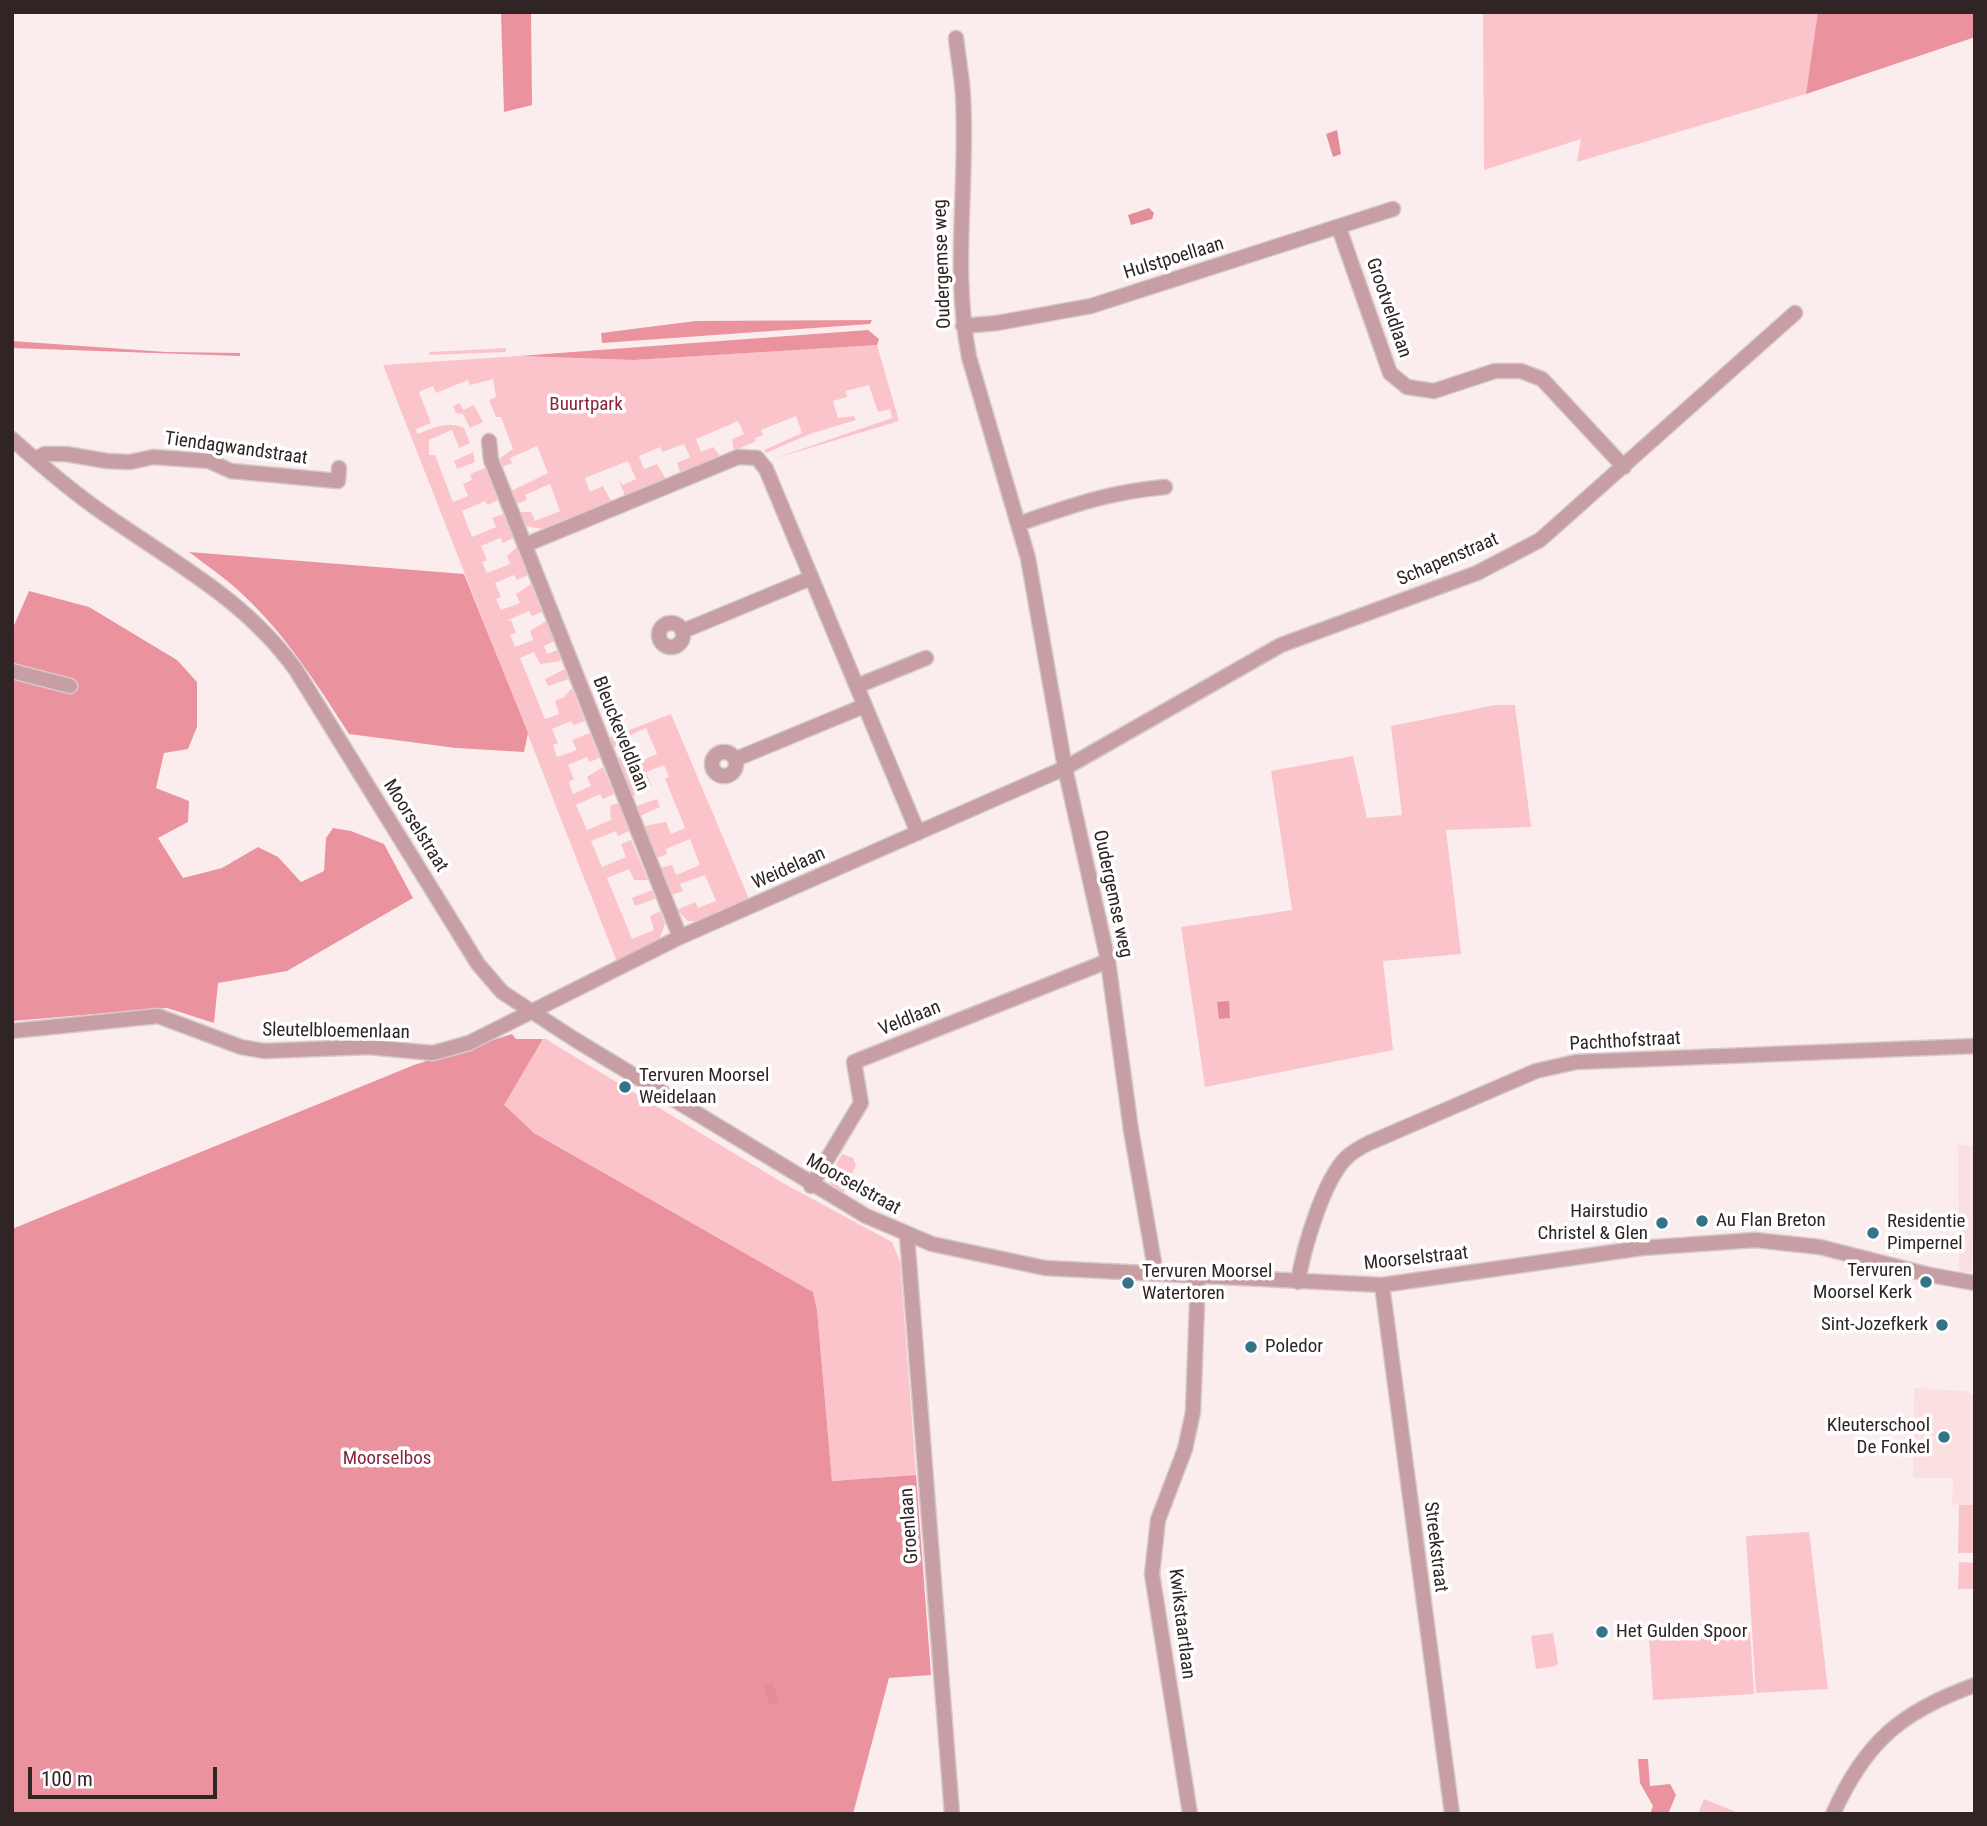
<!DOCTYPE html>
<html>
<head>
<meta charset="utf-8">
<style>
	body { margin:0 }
	#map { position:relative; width:1987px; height:1826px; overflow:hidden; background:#fbedee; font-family:"Roboto Condensed",sans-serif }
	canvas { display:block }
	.frame { position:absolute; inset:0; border:14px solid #302425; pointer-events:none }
	.scale { position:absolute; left:28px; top:1767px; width:189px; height:32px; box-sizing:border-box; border:4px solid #302425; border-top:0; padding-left:9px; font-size:21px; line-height:24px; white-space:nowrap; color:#302425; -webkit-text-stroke:5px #fff; paint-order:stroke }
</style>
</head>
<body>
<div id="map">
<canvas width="1987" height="1826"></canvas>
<div class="frame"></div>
<div class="scale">100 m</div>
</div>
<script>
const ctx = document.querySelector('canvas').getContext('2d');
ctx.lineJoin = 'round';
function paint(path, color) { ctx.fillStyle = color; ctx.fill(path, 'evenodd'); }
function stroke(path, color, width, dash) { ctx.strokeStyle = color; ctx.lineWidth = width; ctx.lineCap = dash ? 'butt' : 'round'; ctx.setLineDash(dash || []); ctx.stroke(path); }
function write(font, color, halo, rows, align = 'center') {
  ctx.font = font + ' "Roboto Condensed",sans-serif'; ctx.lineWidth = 7; ctx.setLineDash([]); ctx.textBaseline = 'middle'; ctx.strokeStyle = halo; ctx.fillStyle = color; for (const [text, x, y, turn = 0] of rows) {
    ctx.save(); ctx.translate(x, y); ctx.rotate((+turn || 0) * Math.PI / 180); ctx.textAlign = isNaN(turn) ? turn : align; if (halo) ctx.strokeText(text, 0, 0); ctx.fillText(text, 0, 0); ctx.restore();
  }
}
paint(new Path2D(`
	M 1958,1144 L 1975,1146 L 1972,1272 L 1959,1272 Z
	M 1914,1388 L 1966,1391 L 1975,1396 L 1975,1505 L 1952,1505 L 1953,1478 L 1913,1478 Z`), '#fbe0e2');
paint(new Path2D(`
	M 1483,12 L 1975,12 L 1975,37 L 1806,94 L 1577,162 L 1581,139 L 1484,170 Z
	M 877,345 L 899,421 L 773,459 L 892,418 L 890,409 L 878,412 L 869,385 L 846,391 L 847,397 L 833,401 L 838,418 L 854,416 L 856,420 L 810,434 L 766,453 L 764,450 L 802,433 L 796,416 L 761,430 L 763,435 L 755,438 L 756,441 L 734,451 L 732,439 L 744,434 L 738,421 L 696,439 L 701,452 L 713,447 L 720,456 L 680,473 L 677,463 L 690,457 L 684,444 L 663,452 L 660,447 L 639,456 L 644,469 L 657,464 L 666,479 L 625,496 L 619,480 L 623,485 L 636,479 L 628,461 L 585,478 L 590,492 L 603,486 L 611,501 L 542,529 L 526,526 L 520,512 L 531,512 L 535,521 L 560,511 L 550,484 L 525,495 L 527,500 L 516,504 L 511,491 L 548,473 L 537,446 L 510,458 L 512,463 L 502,467 L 500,458 L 513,449 L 501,417 L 496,417 L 489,400 L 496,397 L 493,379 L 470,385 L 468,380 L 436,393 L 433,386 L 419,392 L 431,423 L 416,429 L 417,434 C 433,428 448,420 464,428 L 470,443 L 459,448 L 452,430 L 429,440 L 429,455 L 435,455 L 453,502 L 468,496 L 463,484 L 472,480 L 470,474 L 485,468 L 498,500 L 488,505 L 485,501 L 462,511 L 472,537 L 496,527 L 492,518 L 503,514 L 513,538 L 503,543 L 500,538 L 481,546 L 487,560 L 482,562 L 487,573 L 510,564 L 507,556 L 517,547 L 528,575 L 517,580 L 514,575 L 495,583 L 501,597 L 496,599 L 501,610 L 520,603 L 516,594 L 531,584 L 542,612 L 532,616 L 529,611 L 506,621 L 511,620 L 516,633 L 510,635 L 515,647 L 533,640 L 530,631 L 546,621 L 554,641 L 544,646 L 547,654 L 557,650 L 561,661 L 540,664 L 534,652 L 520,658 L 545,719 L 559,714 L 555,701 L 564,697 L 572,688 L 585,721 L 574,725 L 571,721 L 552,729 L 558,743 L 553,745 L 557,757 L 577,750 L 572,740 L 590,733 L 600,758 L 589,762 L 587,757 L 568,765 L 574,779 L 569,782 L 573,794 L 591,786 L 587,777 L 603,767 L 614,794 L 603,799 L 600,794 L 576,805 L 587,830 L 611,820 L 610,806 L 618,803 L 629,831 L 618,836 L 616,831 L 591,841 L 602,867 L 626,857 L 621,844 L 631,840 L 648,880 L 634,880 L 629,869 L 607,878 L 632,939 L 654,930 L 650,916 L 660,911 L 665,924 L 659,940 L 617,962 L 383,365 L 519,356 L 634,360 Z
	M 506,348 L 506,352 L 429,355 L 430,352 Z
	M 460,403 L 463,410 L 474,405 L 483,422 L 470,428 L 463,414 L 456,413 L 453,406 Z
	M 473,452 L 475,462 L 457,469 L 454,461 Z
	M 565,669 L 569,679 L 548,686 L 545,679 Z
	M 1495,705 L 1515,705 L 1531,827 L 1446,830 L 1461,954 L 1383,961 L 1393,1050 L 1205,1087 L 1181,927 L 1292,910 L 1271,771 L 1353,756 L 1367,818 L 1402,815 L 1391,726 Z
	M 671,714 L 749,899 L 697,921 L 688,921 L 677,910 L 695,902 L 698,908 L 716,901 L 705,875 L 680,884 L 683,891 L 671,895 L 660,868 L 672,865 L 676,875 L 700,865 L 690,839 L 666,849 L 667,854 L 657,858 L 644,826 L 666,822 L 671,834 L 685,828 L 665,779 L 669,777 L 664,765 L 646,772 L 651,785 L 632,797 L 617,758 L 634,754 L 637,763 L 657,754 L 646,728 L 622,739 L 623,743 L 613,748 L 609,738 Z
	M 657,799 L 660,807 L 640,816 L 636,806 Z
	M 652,890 L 655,899 L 635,906 L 632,898 Z
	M 544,1038 L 783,1183 L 892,1242 L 900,1261 L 916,1475 L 832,1481 L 817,1310 L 813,1292 L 534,1133 L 503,1106 Z
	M 842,1154 L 853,1158 L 856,1165 L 843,1193 L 831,1185 L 829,1178 Z
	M 1959,1505 L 1975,1505 L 1975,1553 L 1958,1553 Z
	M 1809,1532 L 1828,1689 L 1756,1693 L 1746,1536 Z
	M 1959,1562 L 1975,1563 L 1975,1589 L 1958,1589 Z
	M 1750,1632 L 1754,1694 L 1653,1700 L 1649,1638 Z
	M 1553,1633 L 1558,1663 L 1556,1666 L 1536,1669 L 1531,1636 Z
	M 1704,1799 L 1741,1814 L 1698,1814 Z`), '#fbc4ca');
paint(new Path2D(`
	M 501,12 L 531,12 L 532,105 L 504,112 Z
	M 1818,12 L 1975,12 L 1975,37 L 1806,94 Z
	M 872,320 L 870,324 L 602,343 L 601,333 L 696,321 Z
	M 868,330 L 879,339 L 877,345 L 634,360 L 519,356 Z
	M 12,341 L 166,352 L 240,353 L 240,356 L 12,348 Z
	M 189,552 L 464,574 L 528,733 L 524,752 L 456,748 L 349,734 C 317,684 284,632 240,592 C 224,577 206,565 189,552 Z
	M 29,591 L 89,607 L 177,660 L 197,682 L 197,727 L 188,749 L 164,753 L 156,788 L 189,801 L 188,822 L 158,838 L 183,878 L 222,868 L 258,847 L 278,857 L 301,882 L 324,871 L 326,838 L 333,828 L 351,831 L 384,844 L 413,898 L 287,971 L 218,983 L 214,1023 L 167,1008 L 12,1021 L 12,630 Z
	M 512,1034 L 516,1039 L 543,1039 L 504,1105 L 534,1133 L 813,1292 L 817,1310 L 832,1481 L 916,1475 L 931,1675 L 889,1678 L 853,1814 L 12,1814 L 12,1229 L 414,1065 Z
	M 1638,1759 L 1648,1759 L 1650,1786 L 1670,1784 L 1676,1795 L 1668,1814 L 1650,1814 L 1653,1806 L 1640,1783 Z`), '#ea939f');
paint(new Path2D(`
	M 1337,130 L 1341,154 L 1333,157 L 1326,134 Z
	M 1149,208 L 1154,213 L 1152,219 L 1131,225 L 1128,215 Z
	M 1229,1001 L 1230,1018 L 1219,1019 L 1217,1002 Z
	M 773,1683 L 778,1702 L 770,1705 L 763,1686 Z`), '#e38d99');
const minor = new Path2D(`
	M 956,38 C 958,57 962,77 963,96 C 968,184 952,269 969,357 L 1028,558 L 1065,768 L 1108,961 L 1131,1130 L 1156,1274
	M 1339,228 L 1390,373 L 1407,387 L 1434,391 L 1495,371 L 1521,371 L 1542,379 L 1624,467
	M 963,326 L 997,323 L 1091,306 L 1393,209
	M 12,439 C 41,465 71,491 103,513 C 173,562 245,599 296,670 L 478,964 L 502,992 L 574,1039 L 866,1216 L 932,1244 L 1045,1268 L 1382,1285 L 1642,1248 L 1755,1240 L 1820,1247 L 1930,1275 L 1975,1283
	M 489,441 L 491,460 L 680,937
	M 35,459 L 45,454 L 66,454 L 107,461 L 130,462 L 153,457 L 209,461 L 231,471 L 338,481 L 339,468
	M 1018,524 C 1071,506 1108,492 1165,487
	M 525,545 L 738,457 L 757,458 L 766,469 L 918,833
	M659 635a12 12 0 1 1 24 0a12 12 0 1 1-24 0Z
	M 683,631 L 811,578
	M 12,671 L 70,686
	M 857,686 L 926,658
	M712 764a12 12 0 1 1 24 0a12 12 0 1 1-24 0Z
	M 736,759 L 864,706
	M 12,1031 L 158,1016 L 241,1047 L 264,1051 L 368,1047 L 433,1053 L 469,1043 L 680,937 L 1065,768 L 1281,645 L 1477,573 L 1540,540 L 1795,313
	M 811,1186 L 861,1103 L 854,1062 L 1108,961
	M 907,1236 L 952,1814
	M 1298,1282 C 1303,1250 1323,1181 1346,1158 C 1352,1152 1361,1147 1369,1143 L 1536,1071 L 1576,1062 L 1975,1046
	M 1382,1285 L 1452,1814
	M 1190,1814 L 1152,1574 L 1158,1520 L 1185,1449 L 1193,1412 L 1198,1277
	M 1833,1814 C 1865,1742 1902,1711 1975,1685`);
stroke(minor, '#d6c9ca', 17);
stroke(minor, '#c69ea3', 14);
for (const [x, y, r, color] of [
	[625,1087,7,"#347488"],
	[1702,1221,7,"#347488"],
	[1662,1223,7,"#347488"],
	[1873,1233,7,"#347488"],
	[1926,1282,7,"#347488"],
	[1128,1283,7,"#347488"],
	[1942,1325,7,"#347488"],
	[1251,1347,7,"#347488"],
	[1944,1437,7,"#347488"],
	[1602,1632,7,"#347488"]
]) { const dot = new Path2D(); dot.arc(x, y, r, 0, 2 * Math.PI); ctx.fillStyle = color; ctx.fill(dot); stroke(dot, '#fff', 2.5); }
write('19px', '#302425', '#fff', [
	["Hulstpoellaan",1174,259,-17],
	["Oudergemse weg",943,264,-92],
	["Grootveldlaan",1388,308,71],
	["Tiendagwandstraat",236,449,8],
	["Schapenstraat",1448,560,-23],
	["Bleuckeveldlaan",620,734,68],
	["Moorselstraat",415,826,58],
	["Weidelaan",789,869,-24],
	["Oudergemse weg",1112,894,78],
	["Veldlaan",910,1019,-22],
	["Sleutelbloemenlaan",336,1032,1],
	["Pachthofstraat",1625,1042,-3],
	["Moorselstraat",853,1185,29],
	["Moorselstraat",1416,1259,-6],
	["Groenlaan",910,1526,-94],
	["Streekstraat",1435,1547,83],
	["Kwikstaartlaan",1181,1624,83]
]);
write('19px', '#88243c', '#fff', [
	["Buurtpark",586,405],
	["Moorselbos",387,1459]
]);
write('19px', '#302425', '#fff', [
	["Tervuren Moorsel",639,1076],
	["Weidelaan",639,1098],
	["Hairstudio",1648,1212,"right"],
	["Christel & Glen",1648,1234,"right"],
	["Au Flan Breton",1716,1221],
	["Residentie",1887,1222],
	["Pimpernel",1887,1244],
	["Tervuren",1912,1271,"right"],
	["Moorsel Kerk",1912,1293,"right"],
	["Tervuren Moorsel",1142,1272],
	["Watertoren",1142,1294],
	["Sint-Jozefkerk",1928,1325,"right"],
	["Poledor",1265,1347],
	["Kleuterschool",1930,1426,"right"],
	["De Fonkel",1930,1448,"right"],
	["Het Gulden Spoor",1616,1632]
], 'left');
</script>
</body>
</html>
